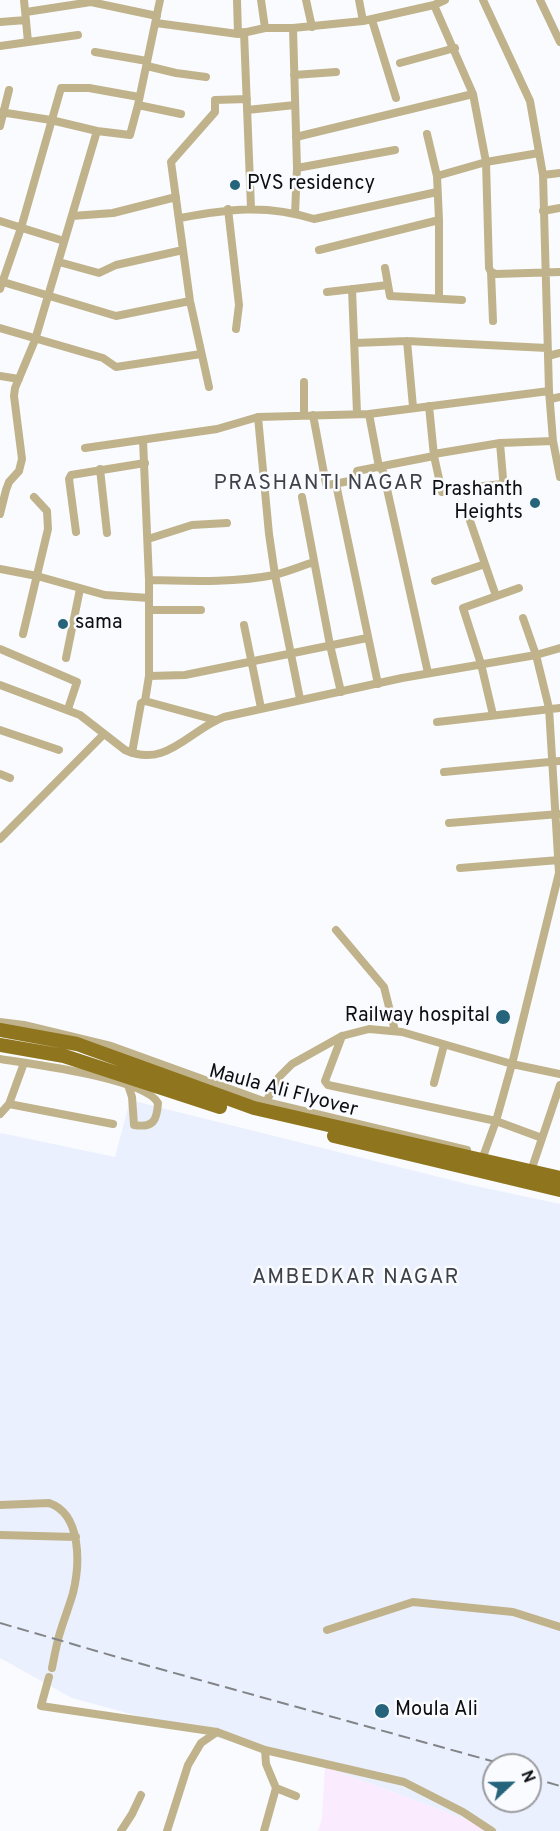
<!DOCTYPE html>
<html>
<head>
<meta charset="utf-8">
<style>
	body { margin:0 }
	#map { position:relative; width:560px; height:1831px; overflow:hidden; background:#f9fbff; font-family:Overpass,sans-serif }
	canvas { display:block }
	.north { position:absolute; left:482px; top:1753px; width:60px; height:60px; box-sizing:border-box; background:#f9fbff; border:2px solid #9b9ca0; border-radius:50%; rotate:68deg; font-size:16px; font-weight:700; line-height:24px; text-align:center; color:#0d0e11 }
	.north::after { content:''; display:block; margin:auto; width:21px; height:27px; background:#25647a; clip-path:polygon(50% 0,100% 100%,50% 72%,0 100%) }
</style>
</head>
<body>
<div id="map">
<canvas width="560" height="1831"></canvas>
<div class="north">N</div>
</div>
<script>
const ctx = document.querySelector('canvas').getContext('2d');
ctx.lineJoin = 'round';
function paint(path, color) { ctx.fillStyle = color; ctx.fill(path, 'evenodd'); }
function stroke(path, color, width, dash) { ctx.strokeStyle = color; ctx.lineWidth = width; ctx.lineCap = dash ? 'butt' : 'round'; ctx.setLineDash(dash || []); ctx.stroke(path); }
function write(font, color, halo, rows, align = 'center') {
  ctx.font = font + ' Overpass,sans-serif'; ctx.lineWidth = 5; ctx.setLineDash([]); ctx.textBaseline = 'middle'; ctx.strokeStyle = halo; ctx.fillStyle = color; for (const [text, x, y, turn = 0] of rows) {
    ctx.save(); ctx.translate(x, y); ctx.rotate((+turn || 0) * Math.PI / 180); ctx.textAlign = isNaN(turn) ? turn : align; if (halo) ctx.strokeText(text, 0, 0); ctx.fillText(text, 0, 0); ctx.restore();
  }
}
paint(new Path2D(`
	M 130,1100 L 471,1185 L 560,1204 L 560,1831 L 497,1831 L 325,1767 L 72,1698 L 0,1658 L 0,1135 L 1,1133 L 115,1157 ZM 494,1765 L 530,1765 L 530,1801 L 494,1801 Z`), '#ebf0fe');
paint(new Path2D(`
	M 325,1767 L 497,1831 L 318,1831 L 322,1818 Z`), '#faebfe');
stroke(new Path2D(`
	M 24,0 L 28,42
	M 237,0 L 238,34
	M 261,0 L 265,28
	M 306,0 L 312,27
	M 359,0 L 363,21
	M 483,0 L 530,101 L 543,175 L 549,391 L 553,441 L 560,477
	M 540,0 L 560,42
	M 434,5 L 473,94 L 486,162 L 489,268 L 491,272 L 496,274 L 560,272
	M 26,12 L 91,2 L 157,16
	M 372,20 L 396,98
	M 0,22 L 26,20
	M 156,23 L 238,34 L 265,28 L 293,28 L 363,21 L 434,5 L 445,0
	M 293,28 L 297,168 L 295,214
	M 244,32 L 251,208
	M 0,46 L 78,35
	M 95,52 L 147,61
	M 400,63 L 455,48
	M 147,66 L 176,73 L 206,77
	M 294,75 L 336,72
	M 138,105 L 181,114
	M 247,110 L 295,105
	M 0,112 L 51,120 L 97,131 L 130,135 L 138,105 L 160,0
	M 0,126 L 9,90
	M 427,134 L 437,176 L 439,220 L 439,298
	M 296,137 L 473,94
	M 297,168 L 395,150
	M 543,175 L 560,173
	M 437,176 L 486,162 L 539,153
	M 228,209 L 239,305 L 236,329
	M 543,211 L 560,208
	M 72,216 L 113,213 L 176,197
	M 180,218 C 228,209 266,204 314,219 L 437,192
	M 0,221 L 64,241
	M 319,250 L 439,220
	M 59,262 L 99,273 L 116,265 L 183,250
	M 385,268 L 390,296 L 462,300
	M 491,272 L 493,321
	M 0,281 L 116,316 L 190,301
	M 0,289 L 21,228 L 61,88 L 89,88 L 139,97
	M 352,289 L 357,413
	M 327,292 L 388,285
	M 0,328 L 103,358 L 116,367 L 201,354
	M 407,341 L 413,407
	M 355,343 L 407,341 L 547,348
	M 548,356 L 560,353
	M 0,376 L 19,379
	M 209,387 L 190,301 L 171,162 L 215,112 L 215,100 L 247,99
	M 551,399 L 560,397
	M 429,406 L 434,456 L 442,492
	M 304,414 L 304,382
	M 369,414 L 379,467 L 383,471 L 428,673
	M 313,415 L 326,484 L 328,485 L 355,480 L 357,471 L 434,456
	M 258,417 L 269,534 L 275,575 L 300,699
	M 500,443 L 504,490
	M 85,448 L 217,429 L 258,417 L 369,414 L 549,391
	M 434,454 L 500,443 L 553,441
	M 100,469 L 107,533
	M 336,484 L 378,684
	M 466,488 L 502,484
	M 302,497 L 330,645 L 341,692
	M 467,512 L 496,596
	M 0,514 L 6,490 L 9,482 L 19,471 L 22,459 L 14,396 L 15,388 L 35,340 L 97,131
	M 76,532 L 69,479 L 71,475 L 145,463
	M 148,539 L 192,525 L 227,523
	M 0,569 L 37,576 L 105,595 L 149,598
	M 149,580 C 191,581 233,583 274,575 C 287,572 301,566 314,562
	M 435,581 L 485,564
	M 149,610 L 201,610
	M 244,625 L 261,708
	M 23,634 L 48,529 L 47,511 L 34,497
	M 0,649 L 77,682 L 68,709
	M 66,658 L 80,589
	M 149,676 L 185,675 L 367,638
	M 0,685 L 80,715 L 125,750 C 166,769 189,730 224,717 L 402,678 L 536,655 L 560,648
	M 145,701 L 215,720
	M 493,715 L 481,664 L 463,608 L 519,588
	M 437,722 L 560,708
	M 0,730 L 59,750
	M 132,753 L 141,703 L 145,701 L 149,676 L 149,580 L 143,440
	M 444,772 L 560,761
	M 0,774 L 10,778
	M 449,823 L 559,814
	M 0,839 L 104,734
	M 460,868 L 559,860
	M 336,930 L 384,987 L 395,1031
	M 0,1022 L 24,1025 L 111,1046 L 266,1102 L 467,1150
	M 342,1036 L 325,1081 L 328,1085 L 496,1121 L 542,1138
	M 0,1059 C 30,1064 145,1078 158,1103 C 157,1121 153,1128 134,1125 L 132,1097 L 128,1085
	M 434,1083 L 444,1045
	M 266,1102 L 279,1077 L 292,1064 L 342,1036 L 369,1029 L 402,1032 L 512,1064 L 560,1074
	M 9,1104 L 113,1124
	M 0,1114 L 9,1104 L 24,1063
	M 484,1154 L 496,1121 L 512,1064 L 559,873 L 549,708 L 536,655 L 523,618
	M 533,1165 L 560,1085
	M 0,1505 L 49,1503 C 82,1514 80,1565 73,1593 C 69,1607 63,1622 59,1636 C 56,1647 54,1658 52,1668
	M 0,1535 L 76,1537
	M 327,1630 L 413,1602 L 513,1612 L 560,1627
	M 49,1677 L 41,1706 L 217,1732 L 265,1750 L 404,1782 L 463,1812 L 492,1831
	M 276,1788 L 296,1796
	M 121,1831 L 132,1814 L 141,1795
	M 167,1831 L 188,1765 L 201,1743 L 217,1732
	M 264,1831 L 276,1788 L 266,1764 L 265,1750`), '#c0b38b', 8);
stroke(new Path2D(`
	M 0,1030 L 77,1044 L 254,1108 L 560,1178
	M 0,1045 L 64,1056 L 220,1107
	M 334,1136 L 560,1190`), '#8f761e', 14);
stroke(new Path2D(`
	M 0,1623 L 124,1659 L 506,1765
	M 530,1777 L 560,1786`), '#828487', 2, [12, 6]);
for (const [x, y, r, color] of [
	[235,185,6,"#25647a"],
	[535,503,6,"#25647a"],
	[63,624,6,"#25647a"],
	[503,1017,8,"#25647a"],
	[382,1711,8,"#25647a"]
]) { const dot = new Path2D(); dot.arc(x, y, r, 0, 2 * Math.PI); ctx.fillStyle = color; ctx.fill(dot); stroke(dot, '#f9fbff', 2); }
write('20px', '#0d0e11', '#f9fbff', [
	["PVS residency",247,185],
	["Prashanth",523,491,"right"],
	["Heights",523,514,"right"],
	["sama",75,624],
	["Railway hospital",490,1017,"right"],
	["Moula Ali",395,1711]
], 'left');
write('20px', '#0d0e11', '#f9fbff', [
	["Maula Ali Flyover",283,1092,15]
]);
ctx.letterSpacing = '1.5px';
write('21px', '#3e4149', '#f9fbff', [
	["PRASHANTI NAGAR",319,485],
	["AMBEDKAR NAGAR",356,1279]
]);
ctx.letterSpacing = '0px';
</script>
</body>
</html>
